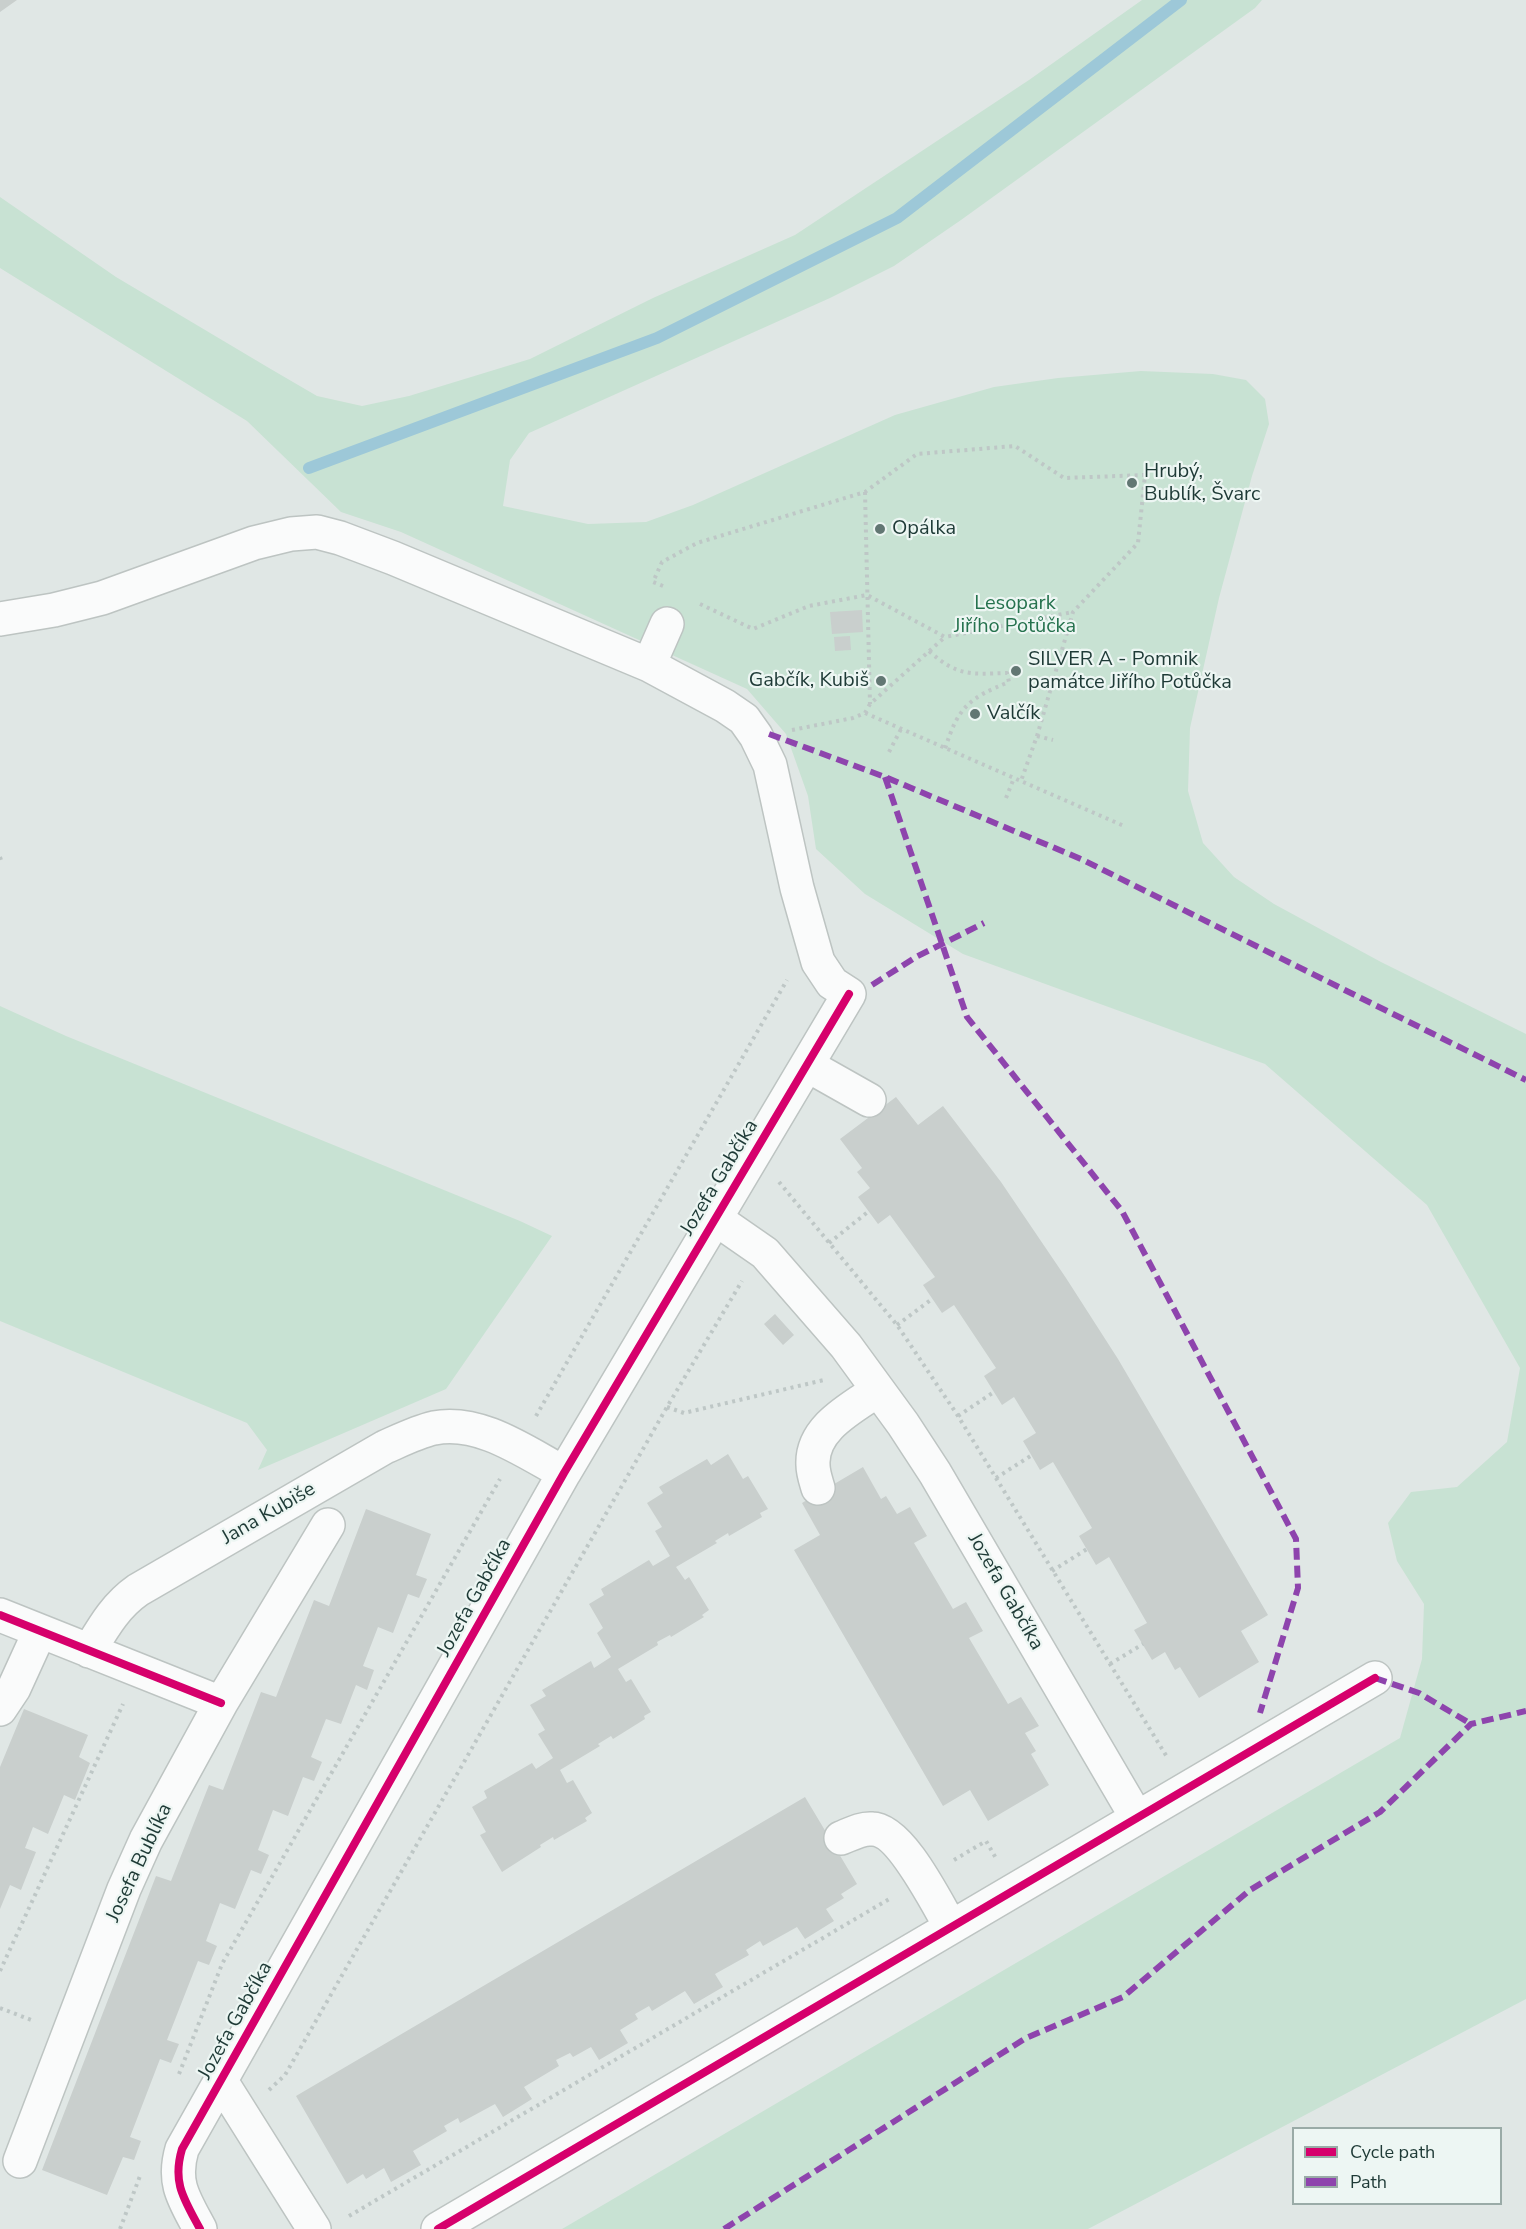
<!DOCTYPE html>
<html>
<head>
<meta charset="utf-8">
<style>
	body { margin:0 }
	#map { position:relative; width:1526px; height:2229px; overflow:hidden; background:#e0e7e5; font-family:"Nunito Sans",sans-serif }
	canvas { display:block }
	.legend { position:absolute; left:1292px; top:2127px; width:210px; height:78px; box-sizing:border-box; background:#edf6f3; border:2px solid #9aaba7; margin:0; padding:8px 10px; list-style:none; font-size:18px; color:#1e3a36 }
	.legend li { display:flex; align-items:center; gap:12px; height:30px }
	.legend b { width:30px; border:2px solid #9aaba7 }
</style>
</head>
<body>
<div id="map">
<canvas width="1526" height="2229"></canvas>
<ul class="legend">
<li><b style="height:8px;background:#d6006c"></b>Cycle path</li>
<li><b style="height:8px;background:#8e44ad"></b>Path</li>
</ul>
</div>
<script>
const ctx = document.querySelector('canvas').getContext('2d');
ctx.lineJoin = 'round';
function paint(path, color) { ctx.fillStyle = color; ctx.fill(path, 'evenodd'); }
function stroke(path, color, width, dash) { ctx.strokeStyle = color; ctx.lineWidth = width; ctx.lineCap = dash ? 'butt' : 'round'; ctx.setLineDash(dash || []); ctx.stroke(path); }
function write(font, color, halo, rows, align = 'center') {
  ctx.font = font + ' "Nunito Sans",sans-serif'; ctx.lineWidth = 4.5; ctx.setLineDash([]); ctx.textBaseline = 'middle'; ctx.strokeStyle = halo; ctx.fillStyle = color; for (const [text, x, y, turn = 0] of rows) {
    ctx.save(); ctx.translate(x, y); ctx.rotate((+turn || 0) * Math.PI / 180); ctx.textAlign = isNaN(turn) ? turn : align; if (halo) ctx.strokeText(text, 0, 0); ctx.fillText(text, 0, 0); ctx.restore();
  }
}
paint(new Path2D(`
	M 1142,0 L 1262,0 L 1255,8 L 961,220 L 894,266 L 830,298 L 529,433 L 510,460 L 503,506 L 588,524 L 646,522 L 693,505 L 895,415 L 994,387 L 1058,378 L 1141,371 L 1213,374 L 1246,380 L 1265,399 L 1269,424 L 1252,476 L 1219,598 L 1190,728 L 1188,791 L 1203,843 L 1234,877 L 1274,904 L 1381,962 L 1526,1034 L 1526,1999 L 1088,2229 L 562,2229 L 1400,1738 L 1422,1659 L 1424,1604 L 1397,1561 L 1388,1523 L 1411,1492 L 1457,1487 L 1507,1442 L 1520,1368 L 1427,1205 L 1265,1064 L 963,954 L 865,894 L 816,849 L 808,796 L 786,734 L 747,689 L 401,532 L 341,512 L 247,421 L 0,268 L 0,197 L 116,277 L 269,368 L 317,396 L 362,406 L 409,396 L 530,359 L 653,298 L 795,235 L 1029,80 Z
	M 0,1006 L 66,1036 L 520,1221 L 552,1236 L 446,1389 L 258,1470 L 267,1450 L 247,1423 L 0,1321 Z`), '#c8e2d3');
stroke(new Path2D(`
	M 309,468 L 657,338 L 897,218 L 1181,0`), '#9dc8d8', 12);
paint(new Path2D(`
	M 0,0 L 17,0 L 0,12 Z
	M 862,610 L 863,632 L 832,634 L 830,612 Z
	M 850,636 L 851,650 L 835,651 L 834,637 Z
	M 896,1097 L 918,1125 L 943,1106 L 1001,1182 L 1066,1278 L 1118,1359 L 1268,1615 L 1241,1631 L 1259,1662 L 1199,1698 L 1180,1667 L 1175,1670 L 1165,1652 L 1152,1660 L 1134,1630 L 1147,1623 L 1109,1557 L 1096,1565 L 1079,1536 L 1092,1528 L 1053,1462 L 1040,1470 L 1023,1441 L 1036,1433 L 1014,1397 L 1002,1405 L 984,1376 L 996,1368 L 954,1305 L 942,1313 L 923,1285 L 935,1277 L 890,1215 L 878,1224 L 858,1197 L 870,1188 L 857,1172 L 862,1168 L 840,1139 Z
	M 775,1314 L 794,1335 L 783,1345 L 764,1324 Z
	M 728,1454 L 743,1479 L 748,1476 L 768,1509 L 760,1513 L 762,1517 L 729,1536 L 728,1533 L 715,1541 L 717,1543 L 676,1567 L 685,1580 L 689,1577 L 709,1610 L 702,1615 L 704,1617 L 671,1637 L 670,1635 L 657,1642 L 658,1645 L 618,1669 L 626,1682 L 631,1679 L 651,1712 L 644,1716 L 645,1719 L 613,1739 L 611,1736 L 598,1744 L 600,1746 L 560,1770 L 567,1783 L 573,1780 L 592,1813 L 585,1818 L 587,1821 L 554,1840 L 553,1837 L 540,1845 L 541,1847 L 502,1872 L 480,1835 L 486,1832 L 472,1807 L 487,1798 L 484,1791 L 532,1763 L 536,1769 L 553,1758 L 538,1734 L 545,1730 L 530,1705 L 546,1696 L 542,1690 L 591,1661 L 594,1668 L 611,1657 L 597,1633 L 603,1628 L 589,1604 L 604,1595 L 601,1589 L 649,1560 L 653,1566 L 670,1556 L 655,1531 L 662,1527 L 647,1503 L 663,1493 L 659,1487 L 707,1459 L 711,1465 Z
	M 863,1467 L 881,1499 L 886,1496 L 897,1514 L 910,1507 L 927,1536 L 914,1543 L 953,1609 L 966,1602 L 983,1631 L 969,1638 L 1008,1704 L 1021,1697 L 1039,1726 L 1025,1733 L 1036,1751 L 1031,1754 L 1049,1785 L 988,1821 L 970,1790 L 943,1806 L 794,1550 L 820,1535 L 802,1503 Z
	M 366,1509 L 431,1534 L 416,1575 L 427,1579 L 419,1598 L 408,1594 L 393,1633 L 378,1627 L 363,1666 L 374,1670 L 367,1690 L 356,1685 L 341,1724 L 326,1719 L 311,1757 L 322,1762 L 314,1781 L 303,1777 L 288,1816 L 273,1810 L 258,1850 L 269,1855 L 261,1874 L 251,1870 L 235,1909 L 220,1903 L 206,1941 L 217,1946 L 209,1965 L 198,1961 L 167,2040 L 179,2044 L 171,2063 L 160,2059 L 130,2137 L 141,2141 L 134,2160 L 123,2157 L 107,2195 L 42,2170 L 156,1876 L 171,1881 L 209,1785 L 223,1790 L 261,1692 L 276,1697 L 314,1600 L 329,1606 Z
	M 24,1709 L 88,1735 L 79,1757 L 90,1763 L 75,1800 L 64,1795 L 48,1834 L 33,1827 L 25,1848 L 36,1852 L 21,1890 L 10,1885 L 0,1909 L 0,1767 Z
	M 805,1797 L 857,1884 L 841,1894 L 844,1898 L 826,1909 L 834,1921 L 805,1939 L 797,1927 L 763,1946 L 760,1941 L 746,1950 L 749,1955 L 715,1974 L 723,1987 L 694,2004 L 685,1991 L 652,2011 L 649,2006 L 635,2014 L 638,2019 L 620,2030 L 628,2043 L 599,2060 L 591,2047 L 573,2057 L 570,2053 L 556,2060 L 559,2066 L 524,2087 L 532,2099 L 503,2117 L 495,2104 L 460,2123 L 458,2118 L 444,2126 L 447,2131 L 413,2151 L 421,2165 L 391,2182 L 384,2168 L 366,2179 L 363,2174 L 347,2184 L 296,2096 Z`), '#c9cfcd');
const minor = new Path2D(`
	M 0,619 L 54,610 L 102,598 L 254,543 L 291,534 L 317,532 L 340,538 L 393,558 L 649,665 L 725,706 L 744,719 L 756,736 L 770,765 L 797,888 L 818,962 L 832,983 L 849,994 L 564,1473 L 182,2149 C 172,2183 184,2199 200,2229
	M 649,665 L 667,624
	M 807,1065 L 869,1100
	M 716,1219 L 765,1253 L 846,1346 L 903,1424 L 935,1473 L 1137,1818
	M 818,1488 C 816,1481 813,1473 813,1465 C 811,1428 852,1408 878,1390
	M 0,1615 L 221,1703
	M 89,1651 C 103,1628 115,1606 138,1590 L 385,1447 C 401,1440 417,1432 434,1428 C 480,1419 525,1452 564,1473
	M 0,1709 L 14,1688 L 40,1631
	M 841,1838 C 851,1834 862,1828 872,1829 C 901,1829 937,1904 951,1927
	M 221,2081 L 314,2229
	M 20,2161 L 124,1889 L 146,1840 L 221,1703 L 328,1525
	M 438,2229 L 1375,1678`);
stroke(minor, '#bdc4c2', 36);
stroke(new Path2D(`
	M 865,492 L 870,704
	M 663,586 L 653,582 L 662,562 L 697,543 L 865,492 L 917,454 L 1015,446 L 1064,478 L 1145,475 L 1138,543 L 1073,612 L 1037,736 L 1021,781
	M 700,604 L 753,629 L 809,606 L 867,595 L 945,637 L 1073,612
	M 929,651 C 958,677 971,674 1007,673 L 1009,682 C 969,698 958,707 945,749
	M 865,713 L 1124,826
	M 792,730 L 853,718 L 865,713 L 870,704 L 945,637
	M 1037,736 L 1053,740
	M 889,752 L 901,729
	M 1006,798 L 1014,778
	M 0,857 L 1,860
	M 779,1182 L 897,1325 L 958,1416 L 1167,1757
	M 829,1243 L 869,1211
	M 897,1325 L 932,1299
	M 667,1407 L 684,1413 L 824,1380
	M 536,1416 L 787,980
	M 958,1416 L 994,1392
	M 996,1478 L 1032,1455
	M 1052,1571 L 1087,1549
	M 1110,1664 L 1143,1644
	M 954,1860 L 986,1841 L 997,1860
	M 0,1971 L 123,1704
	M 0,2008 L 34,2021
	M 179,2074 L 222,1964 L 500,1479
	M 269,2090 L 285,2075 L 667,1407 L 742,1281
	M 349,2216 L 891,1898
	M 120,2229 L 140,2176`), '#bec7c6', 4, [3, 4.5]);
stroke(minor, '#fafbfb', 33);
stroke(new Path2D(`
	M 769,734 L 885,777 L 1081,859 L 1526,1080
	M 885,777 L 967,1017 L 1122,1211 L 1296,1539 L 1298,1588 L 1260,1713
	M 872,985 L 916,957 L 984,923
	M 1375,1678 L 1419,1693 L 1471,1724
	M 724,2229 L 1026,2038 L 1123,1997 L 1250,1890 L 1380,1812 L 1471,1724 L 1526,1711`), '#8e44ad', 6, [12, 6]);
stroke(new Path2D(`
	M 0,1615 L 221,1703
	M 200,2229 C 184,2199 172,2183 182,2149 L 564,1473 L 849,994
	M 438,2229 L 1375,1678`), '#d6006c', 8);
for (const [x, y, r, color] of [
	[1132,483,6,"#627773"],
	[880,529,6,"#627773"],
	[1016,671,6,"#627773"],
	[881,681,6,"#627773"],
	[975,714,6,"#627773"]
]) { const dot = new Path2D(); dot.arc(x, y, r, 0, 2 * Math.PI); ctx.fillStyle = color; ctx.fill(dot); stroke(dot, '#edf6f3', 2); }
write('20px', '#1e3a36', '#edf6f3', [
	["Hrubý,",1144,472],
	["Bublík, Švarc",1144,495],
	["Opálka",892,529],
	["SILVER A - Pomnik",1028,660],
	["památce Jiřího Potůčka",1028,683],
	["Gabčík, Kubiš",869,681,"right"],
	["Valčík",987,714]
], 'left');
write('20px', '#26724e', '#edf6f3', [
	["Lesopark",1015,604],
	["Jiřího Potůčka",1015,627]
]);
write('20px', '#1e3a36', '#edf6f3', [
	["Jozefa Gabčíka",720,1178,-59],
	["Jana Kubiše",269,1514,-30],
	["Jozefa Gabčíka",1005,1592,60],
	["Jozefa Gabčíka",475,1598,-61],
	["Josefa Bublíka",140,1863,-65],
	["Jozefa Gabčíka",236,2021,-61]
]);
</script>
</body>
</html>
